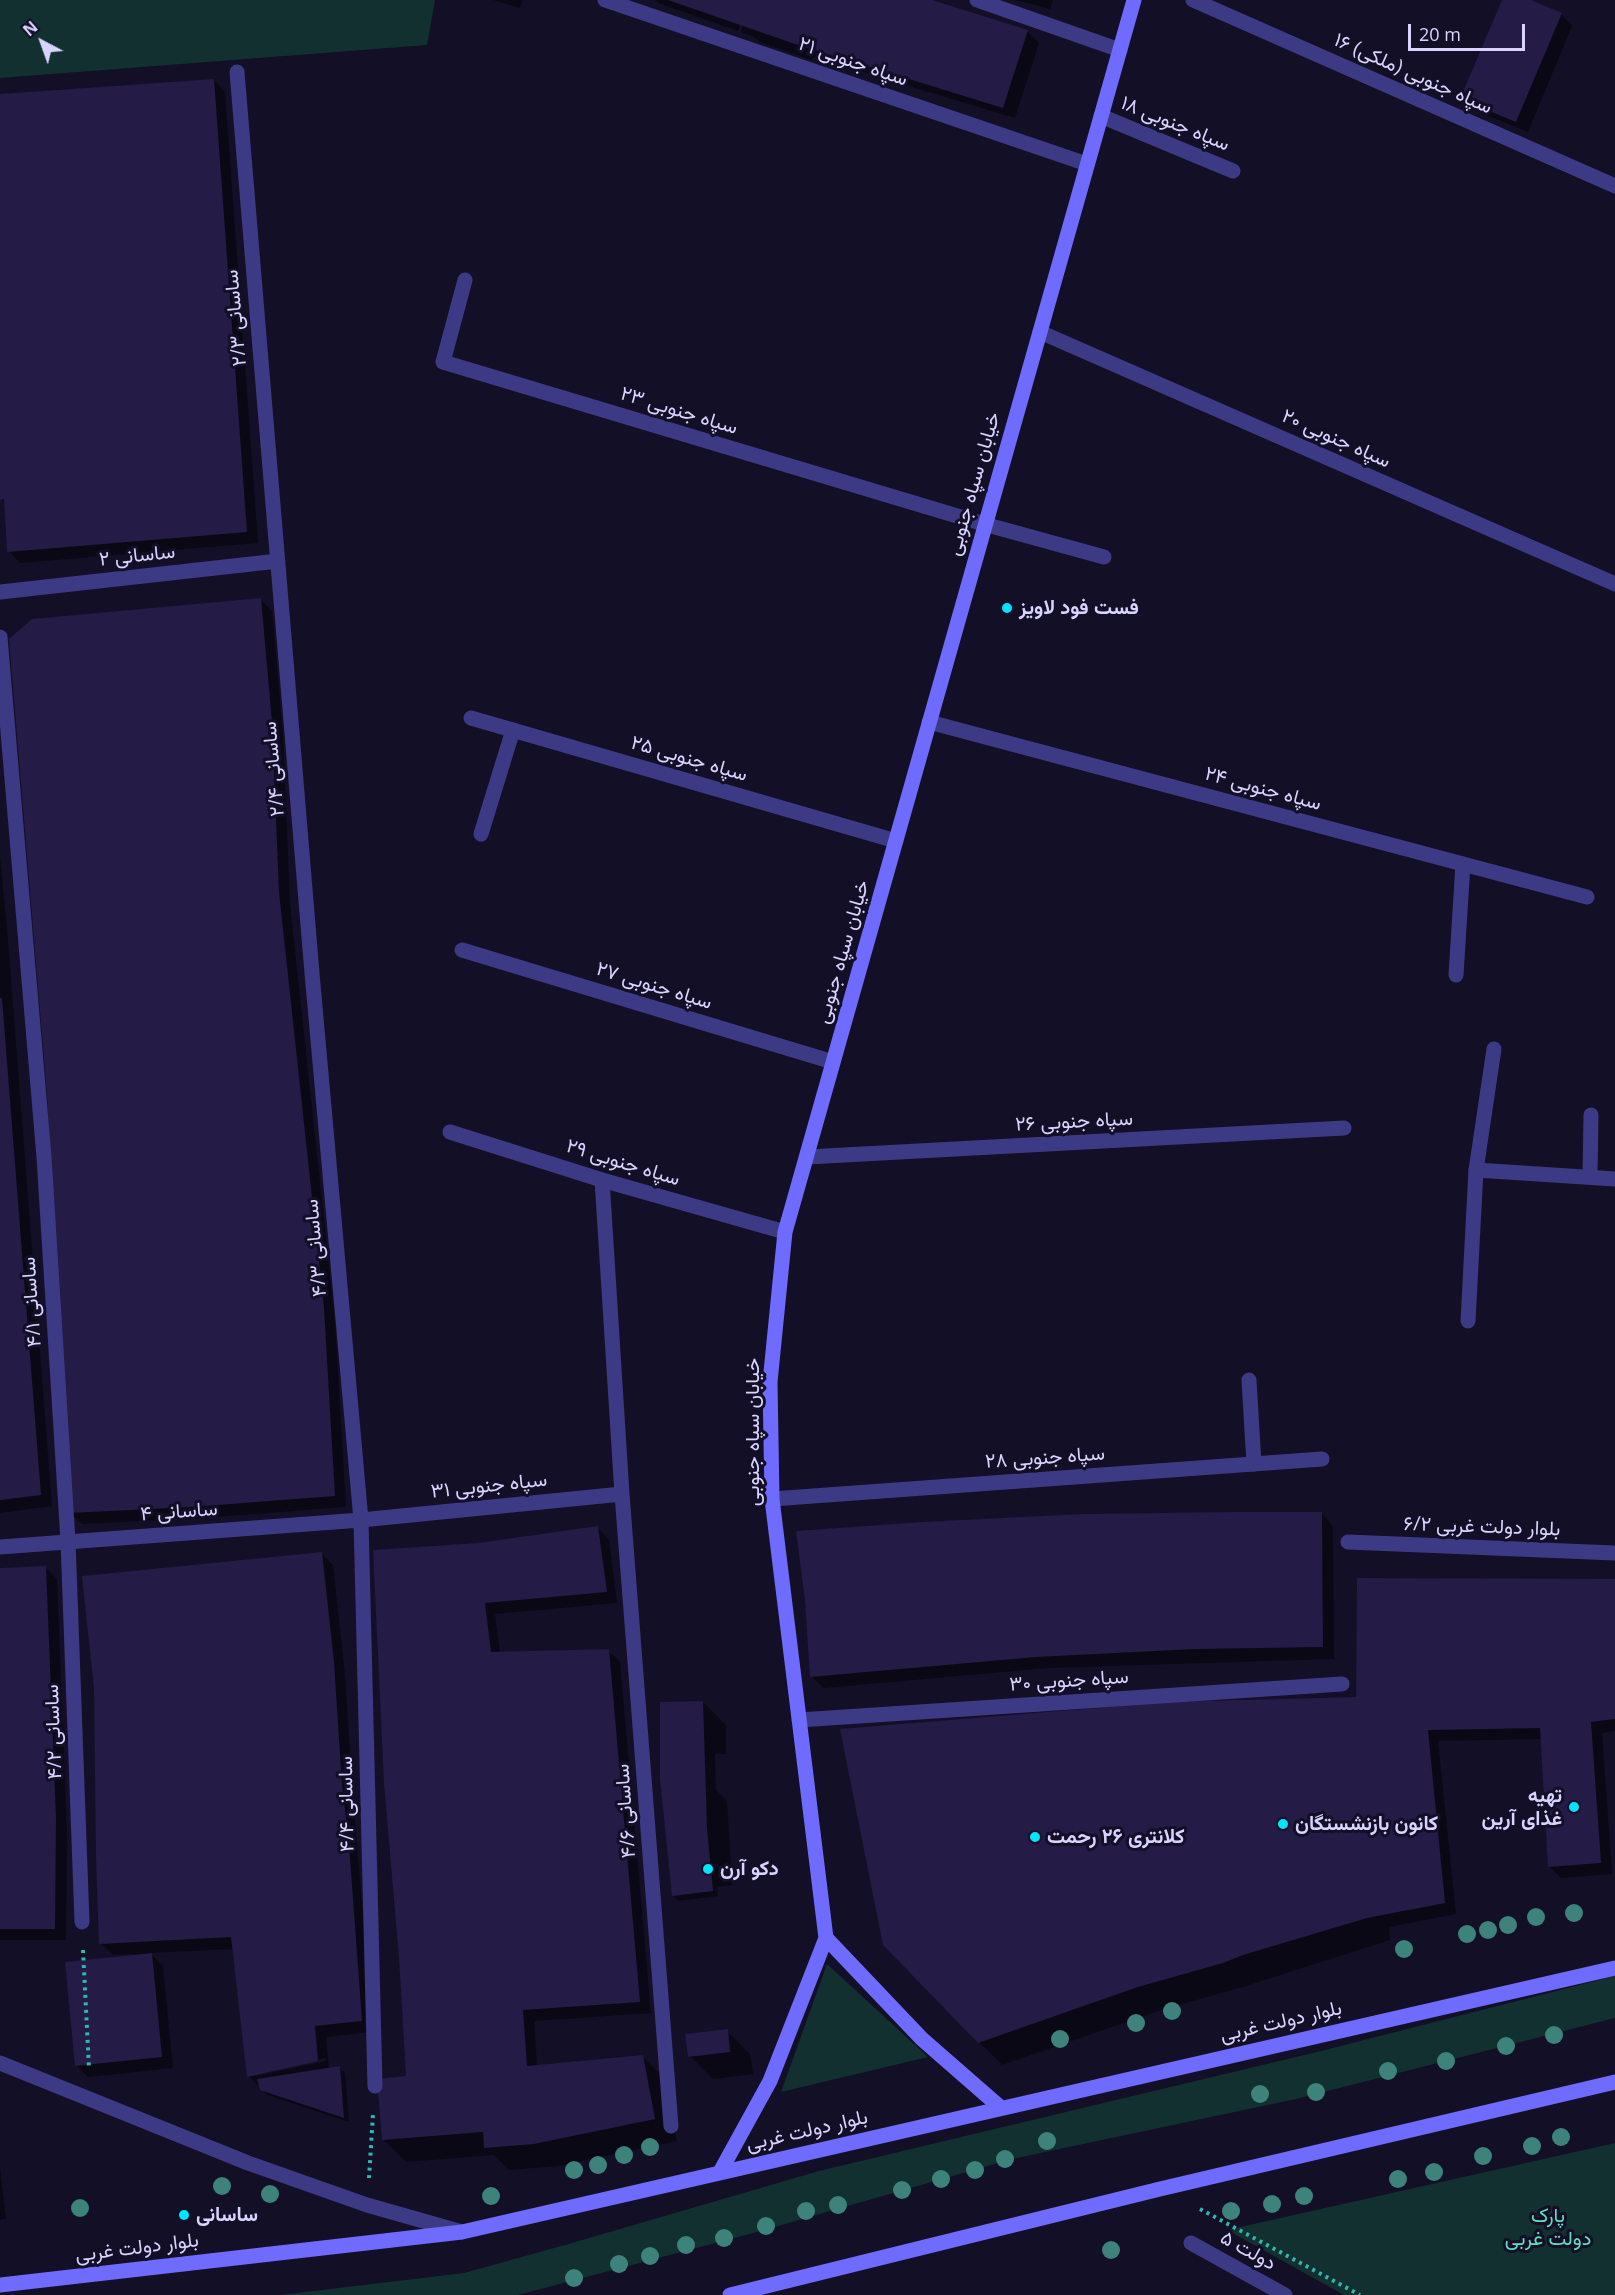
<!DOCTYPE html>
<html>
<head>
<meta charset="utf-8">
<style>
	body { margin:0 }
	#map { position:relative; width:1615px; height:2295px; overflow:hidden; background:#130f26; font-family:"Open Sans",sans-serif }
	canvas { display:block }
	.north { position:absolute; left:12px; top:12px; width:60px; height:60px; -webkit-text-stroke:4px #130f26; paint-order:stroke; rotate:319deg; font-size:16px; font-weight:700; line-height:24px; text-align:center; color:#d9d4ff }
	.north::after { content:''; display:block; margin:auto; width:21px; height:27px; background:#d9d4ff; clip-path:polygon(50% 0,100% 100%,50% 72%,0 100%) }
	.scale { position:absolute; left:1408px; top:24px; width:117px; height:27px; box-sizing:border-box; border:3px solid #d9d4ff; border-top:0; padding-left:8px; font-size:18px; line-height:21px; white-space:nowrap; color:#d9d4ff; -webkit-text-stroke:4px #130f26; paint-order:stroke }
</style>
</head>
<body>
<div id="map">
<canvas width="1615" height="2295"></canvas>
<div class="north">N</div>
<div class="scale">20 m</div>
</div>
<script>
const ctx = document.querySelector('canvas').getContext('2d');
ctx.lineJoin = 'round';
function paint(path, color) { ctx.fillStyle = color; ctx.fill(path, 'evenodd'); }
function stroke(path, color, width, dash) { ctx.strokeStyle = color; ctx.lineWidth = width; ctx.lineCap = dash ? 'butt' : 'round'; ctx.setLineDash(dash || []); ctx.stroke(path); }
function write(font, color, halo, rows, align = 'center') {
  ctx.font = font + ' "Open Sans",Vazirmatn,sans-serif'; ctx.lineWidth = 6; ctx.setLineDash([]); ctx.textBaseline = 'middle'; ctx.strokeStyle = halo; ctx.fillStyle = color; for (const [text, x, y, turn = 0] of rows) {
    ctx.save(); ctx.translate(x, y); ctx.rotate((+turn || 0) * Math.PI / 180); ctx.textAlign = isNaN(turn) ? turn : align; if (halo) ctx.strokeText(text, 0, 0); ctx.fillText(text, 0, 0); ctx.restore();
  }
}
paint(new Path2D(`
	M 0,0 L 435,0 L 427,45 L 0,78 Z
	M 827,1964 L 928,2057 L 781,2092 Z
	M 1615,1976 L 1615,2018 L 1296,2099 L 1012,2159 L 757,2232 L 518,2295 L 280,2295 L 464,2273 L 572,2243 L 819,2171 L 1321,2051 Z
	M 1615,2143 L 1615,2295 L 1344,2295 L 1227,2230 Z`), '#12302f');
paint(new Path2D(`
	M 493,0 L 523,0 L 520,8 Z
	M 655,0 L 748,0 L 738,31 L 658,3 Z
	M 751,0 L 928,0 L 1027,31 L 1039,43 L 1015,118 L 813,57 L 812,60 L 760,42 L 754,37 L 741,32 Z
	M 1015,0 L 1053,0 L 1050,9 Z
	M 1504,0 L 1527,0 L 1561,14 L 1572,26 L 1528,132 L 1474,110 L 1462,99 Z
	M 214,80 L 225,92 L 258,543 L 20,563 L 9,551 L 6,504 L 1,499 L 0,485 L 0,95 Z
	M 260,599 L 272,611 L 283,734 L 290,904 L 335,1321 L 346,1507 L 203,1518 L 82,1524 L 70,1512 Z
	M 0,857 L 7,928 L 52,1506 L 0,1513 Z
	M 1322,1514 L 1333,1526 L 1334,1659 L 1048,1668 L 824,1688 L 812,1677 L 806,1601 Z
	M 598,1528 L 609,1540 L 617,1603 L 495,1614 L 500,1653 L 608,1650 L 620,1662 L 651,2013 L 534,2021 L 537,2066 L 643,2057 L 666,2080 L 677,2141 L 557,2166 L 509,2170 L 494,2155 L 406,2162 L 383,2139 L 411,2078 L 478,1544 Z
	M 321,1553 L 333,1565 L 345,1675 L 353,1797 L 373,2032 L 326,2037 L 329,2069 L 340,2068 L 345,2073 L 349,2122 L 267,2095 L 249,2076 L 233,1949 L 150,1953 L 163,1966 L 173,2068 L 88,2077 L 76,2065 L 133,1956 L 132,1954 L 113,1955 L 101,1943 ZM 325,2058 L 326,2061 L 256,2076 L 256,2073 Z
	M 45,1567 L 57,1579 L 67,1830 L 66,1940 L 0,1940 L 0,1570 Z
	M 1615,1582 L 1615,1731 L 1602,1733 L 1612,1874 L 1561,1878 L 1549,1866 L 1542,1739 L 1438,1741 L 1456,1914 L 1389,1927 L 1390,1940 L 1246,1986 L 1161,2010 L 1002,2065 L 979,2042 L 1358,1698 Z
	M 703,1702 L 726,1725 L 726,1754 L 715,1754 L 716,1790 L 727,1801 L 732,1885 L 717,1887 L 718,1896 L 678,1901 L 673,1895 Z
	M 727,2031 L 750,2054 L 753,2074 L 713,2079 L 690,2056 Z
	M 0,2168 L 6,2219 L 0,2220 Z`), '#0007');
paint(new Path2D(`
	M 668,0 L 932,0 L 1028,30 L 1003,108 L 795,44 Z
	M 1502,0 L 1531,0 L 1562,13 L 1516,122 L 1460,99 Z
	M 214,79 L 247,532 L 7,552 L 4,499 L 0,500 L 0,94 Z
	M 261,598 L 272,722 L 279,892 L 324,1308 L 335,1496 L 191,1507 L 69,1513 L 47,1095 L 9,639 L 32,619 Z
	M 0,998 L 2,998 L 41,1495 L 0,1500 Z
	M 1237,1512 L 1322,1512 L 1323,1647 L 1195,1649 L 1036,1657 L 810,1677 L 805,1601 L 796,1531 L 923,1522 L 1082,1514 Z
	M 598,1526 L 607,1592 L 485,1603 L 491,1652 L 609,1649 L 640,2002 L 523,2010 L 527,2066 L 643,2055 L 655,2119 L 534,2144 L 484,2148 L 483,2132 L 382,2140 L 377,2079 L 406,2076 L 399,1958 L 384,1783 L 373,1550 L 478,1543 Z
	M 322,1552 L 334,1662 L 342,1785 L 349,1844 L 362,2021 L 315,2026 L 318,2061 L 247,2077 L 231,1937 L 99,1944 L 96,1858 L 94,1689 L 82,1576 Z
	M 46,1566 L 56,1818 L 55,1929 L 0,1929 L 0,1568 Z
	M 1357,1578 L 1615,1579 L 1615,1719 L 1591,1722 L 1601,1863 L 1548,1867 L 1540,1728 L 1428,1730 L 1445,1903 L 1367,1918 L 1243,1955 L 1223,1963 L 1138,1987 L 978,2043 L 883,1945 L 840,1729 L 1169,1702 L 1356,1697 Z
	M 703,1701 L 707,1828 L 713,1891 L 672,1896 L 660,1779 L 660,1702 Z
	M 152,1953 L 162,2057 L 75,2066 L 65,1962 Z
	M 728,2029 L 730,2052 L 688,2057 L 685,2034 Z
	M 340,2066 L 344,2118 L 260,2090 L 257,2079 Z`), '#241b47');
stroke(new Path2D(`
	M 83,1950 L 89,2068
	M 369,2178 L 373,2114
	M 1200,2209 L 1360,2295`), '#2fb8b0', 4, [3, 4.5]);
stroke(new Path2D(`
	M 1101,116 L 1233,171
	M 481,834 L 513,730
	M 462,950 L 833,1062
	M 1456,975 L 1463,864
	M 1590,1176 L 1591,1115
	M 1468,1321 L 1476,1170 L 1494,1049
	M 1249,1380 L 1254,1464`), '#3d3a85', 15);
stroke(new Path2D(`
	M 605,0 L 1087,164
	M 977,0 L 1120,50
	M 1193,0 L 1615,186
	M 237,72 L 312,973 L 361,1520 L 375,2086
	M 465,280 L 443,362 L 984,524 L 1104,557
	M 1040,332 L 1615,584
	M 0,592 L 278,561
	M 0,637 L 44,1157 L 68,1541 L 82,1922
	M 471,718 L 896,841
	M 929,722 L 1587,897
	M 450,1132 L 602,1180 L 785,1232
	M 807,1157 L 1344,1128
	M 1476,1170 L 1615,1179
	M 602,1180 L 622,1494 L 671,2126
	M 772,1499 L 1322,1459
	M 1348,1542 L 1615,1553
	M 0,1547 L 361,1520 L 622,1494
	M 799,1720 L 1342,1684
	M 0,2063 L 248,2163 L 367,2205 L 462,2232
	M 1191,2243 L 1285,2295`), '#3d3a85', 15);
stroke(new Path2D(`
	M 826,1938 L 922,2039 L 1001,2108
	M 720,2172 L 770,2081 L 826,1938 L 772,1499 L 770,1382 L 785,1232 L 1134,0
	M 0,2285 L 462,2232 L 1615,1968
	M 730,2295 L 1160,2189 L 1615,2082`), '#6f6bff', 15);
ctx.fillStyle = '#3d827b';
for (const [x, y] of [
	[1574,1913],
	[1536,1917],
	[1508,1925],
	[1488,1930],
	[1467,1934],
	[1404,1949],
	[1172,2011],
	[1136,2023],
	[1554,2035],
	[1060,2039],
	[1506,2046],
	[1446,2061],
	[1388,2071],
	[1316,2092],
	[1260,2094],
	[1561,2137],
	[1047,2141],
	[1532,2146],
	[650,2147],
	[624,2155],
	[1483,2156],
	[1005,2159],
	[598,2165],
	[574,2170],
	[975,2170],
	[1434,2172],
	[941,2179],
	[1398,2179],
	[222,2186],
	[902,2190],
	[270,2194],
	[491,2196],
	[1304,2196],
	[1272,2204],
	[838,2205],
	[80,2208],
	[806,2211],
	[1231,2211],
	[766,2226],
	[724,2238],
	[686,2245],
	[1111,2250],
	[650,2256],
	[619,2264],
	[574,2278]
]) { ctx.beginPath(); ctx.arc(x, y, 9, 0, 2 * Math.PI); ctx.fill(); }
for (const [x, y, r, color] of [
	[1007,608,6,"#00e5ff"],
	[1574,1807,6,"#00e5ff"],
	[1283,1824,6,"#00e5ff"],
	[1035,1837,6,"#00e5ff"],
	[708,1869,6,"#00e5ff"],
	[184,2215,6,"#00e5ff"]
]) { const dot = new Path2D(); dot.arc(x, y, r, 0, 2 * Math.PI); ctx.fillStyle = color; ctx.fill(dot); stroke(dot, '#130f26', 2); }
write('20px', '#d9d4ff', '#130f26', [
	["۲۱ سپاه جنوبی",853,62,19],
	["۱۶ سپاه جنوبی (ملکی)",1413,74,24],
	["۱۸ سپاه جنوبی",1175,124,22],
	["۲/۳ ساسانی",236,318,-95],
	["۲۳ سپاه جنوبی",679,411,17],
	["۲۰ سپاه جنوبی",1336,439,24],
	["خیابان سپاه جنوبی",974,484,-74],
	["۲ ساسانی",137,556,-6],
	["۲۵ سپاه جنوبی",689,759,16],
	["۲/۴ ساسانی",274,769,-95],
	["۲۴ سپاه جنوبی",1263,789,15],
	["خیابان سپاه جنوبی",843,952,-74],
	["۲۷ سپاه جنوبی",654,986,17],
	["۲۶ سپاه جنوبی",1074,1122,-3],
	["۲۹ سپاه جنوبی",623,1163,17],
	["۴/۳ ساسانی",316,1248,-95],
	["۴/۱ ساسانی",32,1302,-94],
	["خیابان سپاه جنوبی",753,1432,-90],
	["۲۸ سپاه جنوبی",1045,1458,-4],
	["۳۱ سپاه جنوبی",489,1486,-6],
	["۴ ساسانی",179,1512,-4],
	["بلوار دولت غربی ۶/۲",1482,1527,2],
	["۳۰ سپاه جنوبی",1069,1681,-4],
	["۴/۲ ساسانی",54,1732,-92],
	["۴/۴ ساسانی",347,1804,-91],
	["۴/۶ ساسانی",626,1811,-94],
	["بلوار دولت غربی",1281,2022,-13],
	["بلوار دولت غربی",807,2131,-13],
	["بلوار دولت غربی",137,2248,-7],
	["۵ دولت",1248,2251,29]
]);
write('bold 20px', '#d9d4ff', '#130f26', [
	["فست فود لاویز",1019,608],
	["تهیه",1562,1796,"right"],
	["غذای آرین",1562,1819,"right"],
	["کانون بازنشستگان",1295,1824],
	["کلانتری ۲۶ رحمت",1047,1837],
	["دکو آرن",720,1869],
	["ساسانی",196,2215]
], 'left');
write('20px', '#5fe0c0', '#130f26', [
	["پارک",1548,2216],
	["دولت غربی",1548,2239]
]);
</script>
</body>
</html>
